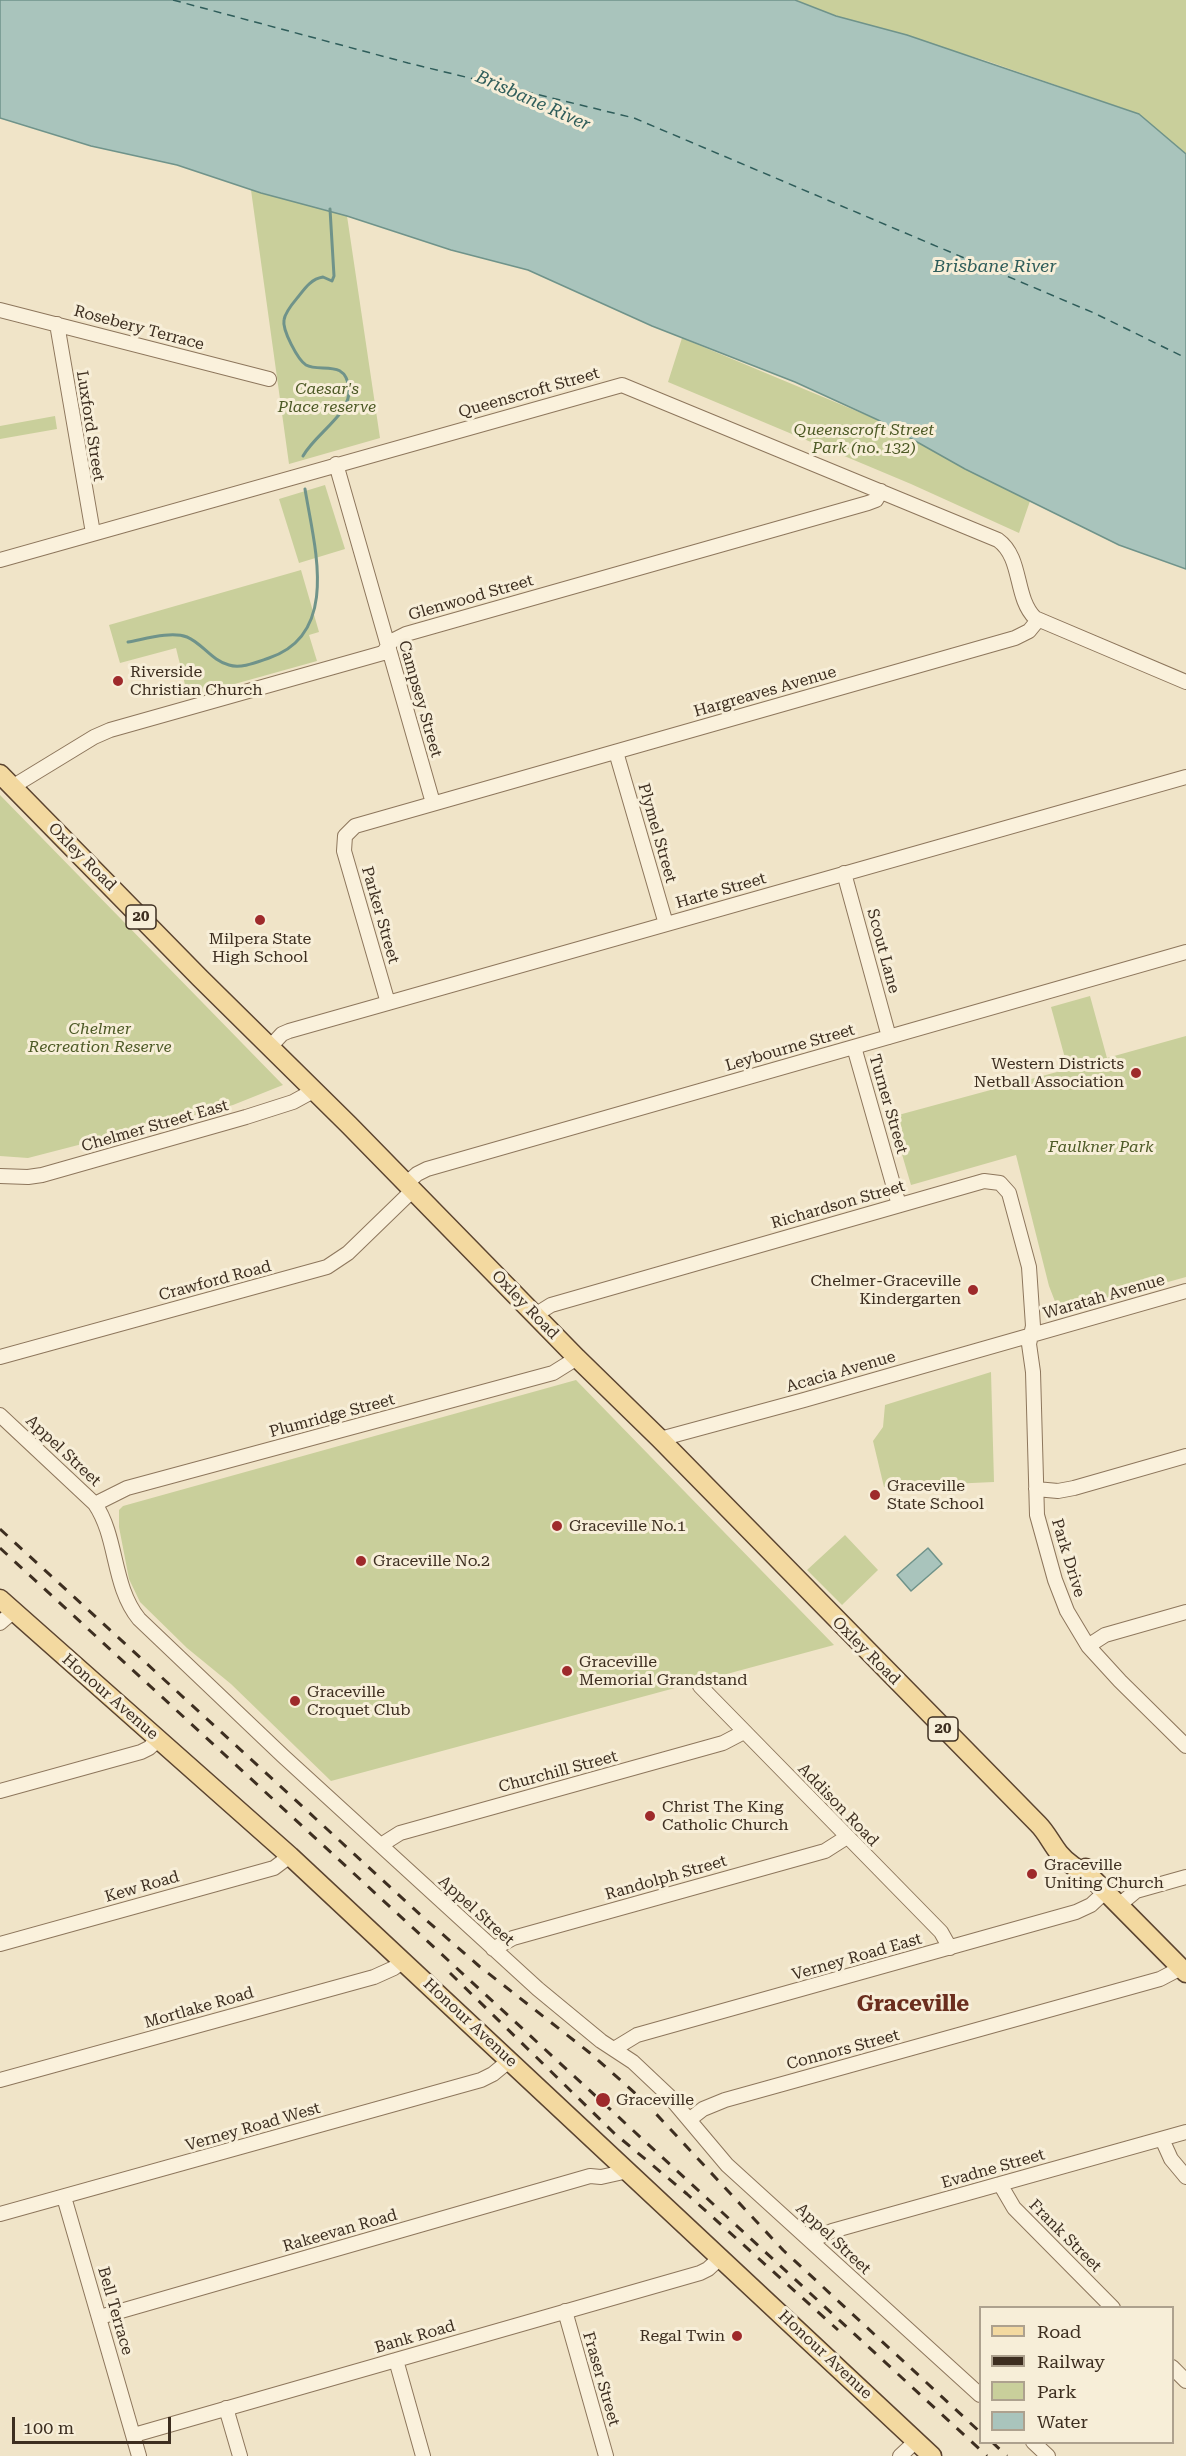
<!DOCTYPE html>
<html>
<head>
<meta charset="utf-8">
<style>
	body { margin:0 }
	#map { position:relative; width:1186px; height:2456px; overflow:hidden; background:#f0e4c8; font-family:"Roboto Serif",serif }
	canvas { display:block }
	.legend { position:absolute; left:979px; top:2306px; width:195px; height:138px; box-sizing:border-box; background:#f7eed8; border:2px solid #ada18e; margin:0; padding:8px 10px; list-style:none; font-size:18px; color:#3d2e20 }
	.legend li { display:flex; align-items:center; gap:12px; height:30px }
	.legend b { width:30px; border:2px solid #ada18e }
	.scale { position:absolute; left:12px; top:2417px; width:159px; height:27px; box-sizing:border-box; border:3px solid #3d2e20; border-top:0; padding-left:8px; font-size:18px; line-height:21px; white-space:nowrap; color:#3d2e20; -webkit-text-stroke:4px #f7eed8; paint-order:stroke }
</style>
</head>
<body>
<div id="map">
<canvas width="1186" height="2456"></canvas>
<ul class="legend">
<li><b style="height:8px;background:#f3d9a0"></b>Road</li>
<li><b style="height:8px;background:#3d2e20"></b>Railway</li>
<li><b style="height:16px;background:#c9cf9b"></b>Park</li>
<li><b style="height:16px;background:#a9c4bc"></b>Water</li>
</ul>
<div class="scale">100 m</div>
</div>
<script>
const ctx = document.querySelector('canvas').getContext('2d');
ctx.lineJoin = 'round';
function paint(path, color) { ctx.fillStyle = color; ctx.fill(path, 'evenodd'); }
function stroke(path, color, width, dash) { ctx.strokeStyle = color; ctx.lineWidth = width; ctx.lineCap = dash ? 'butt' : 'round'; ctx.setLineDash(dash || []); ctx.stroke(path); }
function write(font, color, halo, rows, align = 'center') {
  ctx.font = font + ' "Roboto Serif",serif'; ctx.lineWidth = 6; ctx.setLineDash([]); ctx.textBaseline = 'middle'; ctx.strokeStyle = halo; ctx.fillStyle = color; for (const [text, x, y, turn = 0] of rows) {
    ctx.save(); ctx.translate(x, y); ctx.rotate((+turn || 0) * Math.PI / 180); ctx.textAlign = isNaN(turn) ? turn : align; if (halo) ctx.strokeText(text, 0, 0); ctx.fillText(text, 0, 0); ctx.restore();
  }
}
paint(new Path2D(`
	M 795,0 L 1186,0 L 1186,154 L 1139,114 L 987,61 L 836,16 Z
	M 251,190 L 347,216 L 380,438 L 289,464 Z
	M 682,338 L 878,420 L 965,469 L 1030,501 L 1019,533 L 911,484 L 668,382 Z
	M 55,416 L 57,429 L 0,439 L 0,426 Z
	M 325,485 L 345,549 L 299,563 L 279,499 Z
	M 301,570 L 319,632 L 309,635 L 317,661 L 188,697 L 176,648 L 120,663 L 109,625 Z
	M 0,795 L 283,1085 L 233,1105 L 28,1158 L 0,1156 Z
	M 1090,996 L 1107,1058 L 1186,1036 L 1186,1277 L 1063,1311 L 1056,1304 L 1049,1286 L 1016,1155 L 911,1185 L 891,1117 L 1068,1069 L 1051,1007 Z
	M 991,1372 L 994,1482 L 884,1487 L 873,1441 L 883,1427 L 885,1405 Z
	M 576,1380 L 834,1645 L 331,1781 L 231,1684 L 187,1648 L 140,1602 L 129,1579 L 119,1527 L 119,1510 L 123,1506 Z
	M 845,1535 L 878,1570 L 842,1605 L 807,1570 Z`), '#c9cf9b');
const water = new Path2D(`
	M 0,0 L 795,0 L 836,16 L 907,35 L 1139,114 L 1186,154 L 1186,569 L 1119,545 L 965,469 L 878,420 L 795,382 L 652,326 L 528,270 L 451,250 L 347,216 L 261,193 L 177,165 L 91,146 L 0,118 Z
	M 928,1548 L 942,1564 L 911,1591 L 897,1575 Z`);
paint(water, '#a9c4bc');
stroke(water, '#6f938a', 1.5);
stroke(new Path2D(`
	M 303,456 C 316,433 351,414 349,389 C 346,358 320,373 306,365 C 298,360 282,330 284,320 C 285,312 293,303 298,297 C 305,288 311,279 323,277 L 332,281 L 334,276 L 330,209
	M 128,642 C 145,639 171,631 187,637 C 202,643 212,661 229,665 C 241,669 257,662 269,658 C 341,634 314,545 305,489`), '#6f938a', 3);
stroke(new Path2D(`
	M 173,0 L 408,63 L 634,118 L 1094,313 L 1186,358`), '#2f5d5a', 1.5, [8, 6]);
const minor = new Path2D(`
	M 0,310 L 269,379
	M 57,324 L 93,533
	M 336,464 L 433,803
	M 0,560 L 622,385 L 998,540 C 1023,558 1014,597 1035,618 L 1186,682
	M 616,752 L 666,924
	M 12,787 L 94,737 L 110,730 L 383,653 L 392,641 L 406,634 L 868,503 L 876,500 L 881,491
	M 844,873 L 889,1037
	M 388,1003 L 344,851 L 345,836 L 355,826 L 1015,638 L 1029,631 L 1038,620
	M 270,1047 L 282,1034 L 289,1031 L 1186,777
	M 854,1047 L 899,1205
	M 0,1176 L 28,1177 L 42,1175 L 246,1117 L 293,1102 L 315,1090
	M 407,1183 L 417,1174 L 427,1169 L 1186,952
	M 535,1315 L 551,1305 L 984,1181 L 1000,1183 L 1009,1193 L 1029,1267 L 1033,1326 L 1029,1344 L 1033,1372 L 1037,1515 L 1055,1580 L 1067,1611 L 1088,1646 L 1120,1681 L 1186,1746
	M 0,1357 L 327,1267 L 348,1253 L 413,1190
	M 0,1415 L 95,1504 C 118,1538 112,1586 139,1619 L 283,1756 L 538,1989 L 601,2041 L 633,2062 L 668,2095 L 727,2165 L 980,2395
	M 660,1439 L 804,1400 L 1186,1291
	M 1036,1489 L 1058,1491 L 1074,1488 L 1186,1456
	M 95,1504 L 127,1488 L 553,1373 L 577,1358
	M 0,1623 L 14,1611
	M 1088,1646 L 1105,1635 L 1186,1612
	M 700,1686 L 941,1932 L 950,1948
	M 0,1791 L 141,1752 L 149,1748 L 159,1739
	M 381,1845 L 400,1833 L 723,1743 L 744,1732
	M 1119,1905 L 1136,1891 L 1186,1877
	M 0,1944 L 274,1868 L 290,1856
	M 493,1949 L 513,1938 L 825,1851 L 847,1837
	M 614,2049 L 637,2035 L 1076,1912 L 1091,1905 L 1106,1891
	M 0,2080 L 374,1977 L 394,1968 L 403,1961
	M 689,2120 L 703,2109 L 725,2100 L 1160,1979 L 1181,1968
	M 1162,2139 L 1171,2159 L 1186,2177
	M 1000,2184 L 1014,2208 L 1113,2308
	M 64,2197 L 139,2456
	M 0,2214 L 481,2080 L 493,2074 L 510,2060
	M 811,2241 L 832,2231 L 1186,2132
	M 565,2311 L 606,2456
	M 100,2317 L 590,2176 L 601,2177 L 628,2171
	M 396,2360 L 423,2456
	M 1172,2367 L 1186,2381
	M 226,2408 L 240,2456
	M 134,2435 L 700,2273 L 708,2269 L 721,2257
	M 1033,2442 L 1048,2456
	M 900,2456 L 916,2441`);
const major = new Path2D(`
	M 0,774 L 200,978 L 349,1125 L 577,1358 L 660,1439 L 1038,1824 C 1047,1833 1051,1843 1059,1853 C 1068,1864 1079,1870 1091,1877
	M 0,1599 L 290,1856 L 932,2456
	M 1086,1868 L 1091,1877 L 1186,1973`);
stroke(minor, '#8d765c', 16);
stroke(major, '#5b4430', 21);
stroke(minor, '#faf1dc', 14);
stroke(major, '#f3d9a0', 18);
stroke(new Path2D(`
	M 0,1529 L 425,1919 L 479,1966 L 590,2053 L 645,2102 L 783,2250 L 980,2432
	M 0,1548 L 987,2456
	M 450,1973 L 614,2133 L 687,2194 L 838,2330
	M 992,2442 L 1007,2456`), '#3d2e20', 3, [10, 10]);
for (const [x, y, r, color] of [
	[118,681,6,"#9e2a2b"],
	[260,920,6,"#9e2a2b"],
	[1136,1073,6,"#9e2a2b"],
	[973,1290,6,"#9e2a2b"],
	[875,1495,6,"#9e2a2b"],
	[557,1526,6,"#9e2a2b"],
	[361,1561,6,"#9e2a2b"],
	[567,1671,6,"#9e2a2b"],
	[295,1701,6,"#9e2a2b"],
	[650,1816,6,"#9e2a2b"],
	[1032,1874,6,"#9e2a2b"],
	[603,2100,8,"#9e2a2b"],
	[737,2336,6,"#9e2a2b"]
]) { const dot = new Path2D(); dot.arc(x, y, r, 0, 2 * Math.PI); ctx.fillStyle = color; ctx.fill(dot); stroke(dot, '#f7eed8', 2); }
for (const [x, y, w] of [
	[141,917,30],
	[943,1729,30]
]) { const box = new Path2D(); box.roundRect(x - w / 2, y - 12, w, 24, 4.5); ctx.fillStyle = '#f7eed8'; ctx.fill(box); stroke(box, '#3d2e20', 1.5); }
write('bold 15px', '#3d2e20', null, [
	["20",141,917],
	["20",943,1729]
]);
write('16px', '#3d2e20', '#f7eed8', [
	["Rosebery Terrace",139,328,15],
	["Queenscroft Street",529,393,-16],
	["Luxford Street",90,426,81],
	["Glenwood Street",471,598,-16],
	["Hargreaves Avenue",765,692,-16],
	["Campsey Street",420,699,74],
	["Plymel Street",657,833,74],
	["Oxley Road",82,857,45],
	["Harte Street",721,891,-16],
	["Parker Street",380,915,74],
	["Scout Lane",883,951,75],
	["Leybourne Street",790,1048,-16],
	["Turner Street",888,1104,74],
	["Chelmer Street East",155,1126,-16],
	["Richardson Street",838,1205,-16],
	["Crawford Road",215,1281,-15],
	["Waratah Avenue",1104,1297,-16],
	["Oxley Road",525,1305,46],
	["Acacia Avenue",841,1372,-16],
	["Plumridge Street",332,1416,-15],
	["Appel Street",63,1451,43],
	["Park Drive",1068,1558,73],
	["Oxley Road",866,1651,45],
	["Honour Avenue",110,1697,41],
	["Churchill Street",558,1772,-15],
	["Addison Road",838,1805,46],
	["Randolph Street",666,1878,-16],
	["Kew Road",142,1887,-16],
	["Appel Street",476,1911,42],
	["Verney Road East",857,1957,-16],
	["Mortlake Road",199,2008,-16],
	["Honour Avenue",470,2023,43],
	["Connors Street",843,2050,-15],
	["Verney Road West",253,2127,-16],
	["Evadne Street",993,2169,-16],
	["Rakeevan Road",340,2231,-16],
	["Frank Street",1065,2236,45],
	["Appel Street",833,2239,43],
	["Bell Terrace",115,2311,74],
	["Bank Road",415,2337,-16],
	["Honour Avenue",825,2355,43],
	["Fraser Street",601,2379,74]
]);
write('italic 16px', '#4d5a26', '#f7eed8', [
	["Caesar's",327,389],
	["Place reserve",327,407],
	["Queenscroft Street",864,430],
	["Park (no. 132)",864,448],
	["Chelmer",100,1029],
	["Recreation Reserve",100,1047],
	["Faulkner Park",1101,1147]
]);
write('16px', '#3d2e20', '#f7eed8', [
	["Riverside",130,672],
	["Christian Church",130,690],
	["Milpera State",260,939,"center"],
	["High School",260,957,"center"],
	["Western Districts",1124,1064,"right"],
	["Netball Association",1124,1082,"right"],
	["Chelmer-Graceville",961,1281,"right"],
	["Kindergarten",961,1299,"right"],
	["Graceville",887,1486],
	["State School",887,1504],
	["Graceville No.1",569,1526],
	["Graceville No.2",373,1561],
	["Graceville",579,1662],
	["Memorial Grandstand",579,1680],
	["Graceville",307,1692],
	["Croquet Club",307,1710],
	["Christ The King",662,1807],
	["Catholic Church",662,1825],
	["Graceville",1044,1865],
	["Uniting Church",1044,1883],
	["Graceville",616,2100],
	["Regal Twin",725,2336,"right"]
], 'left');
write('italic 18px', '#2f5d5a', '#f7eed8', [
	["Brisbane River",533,101,24],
	["Brisbane River",995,267]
]);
write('bold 22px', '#6b2e1e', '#f7eed8', [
	["Graceville",913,2005]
]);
</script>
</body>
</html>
